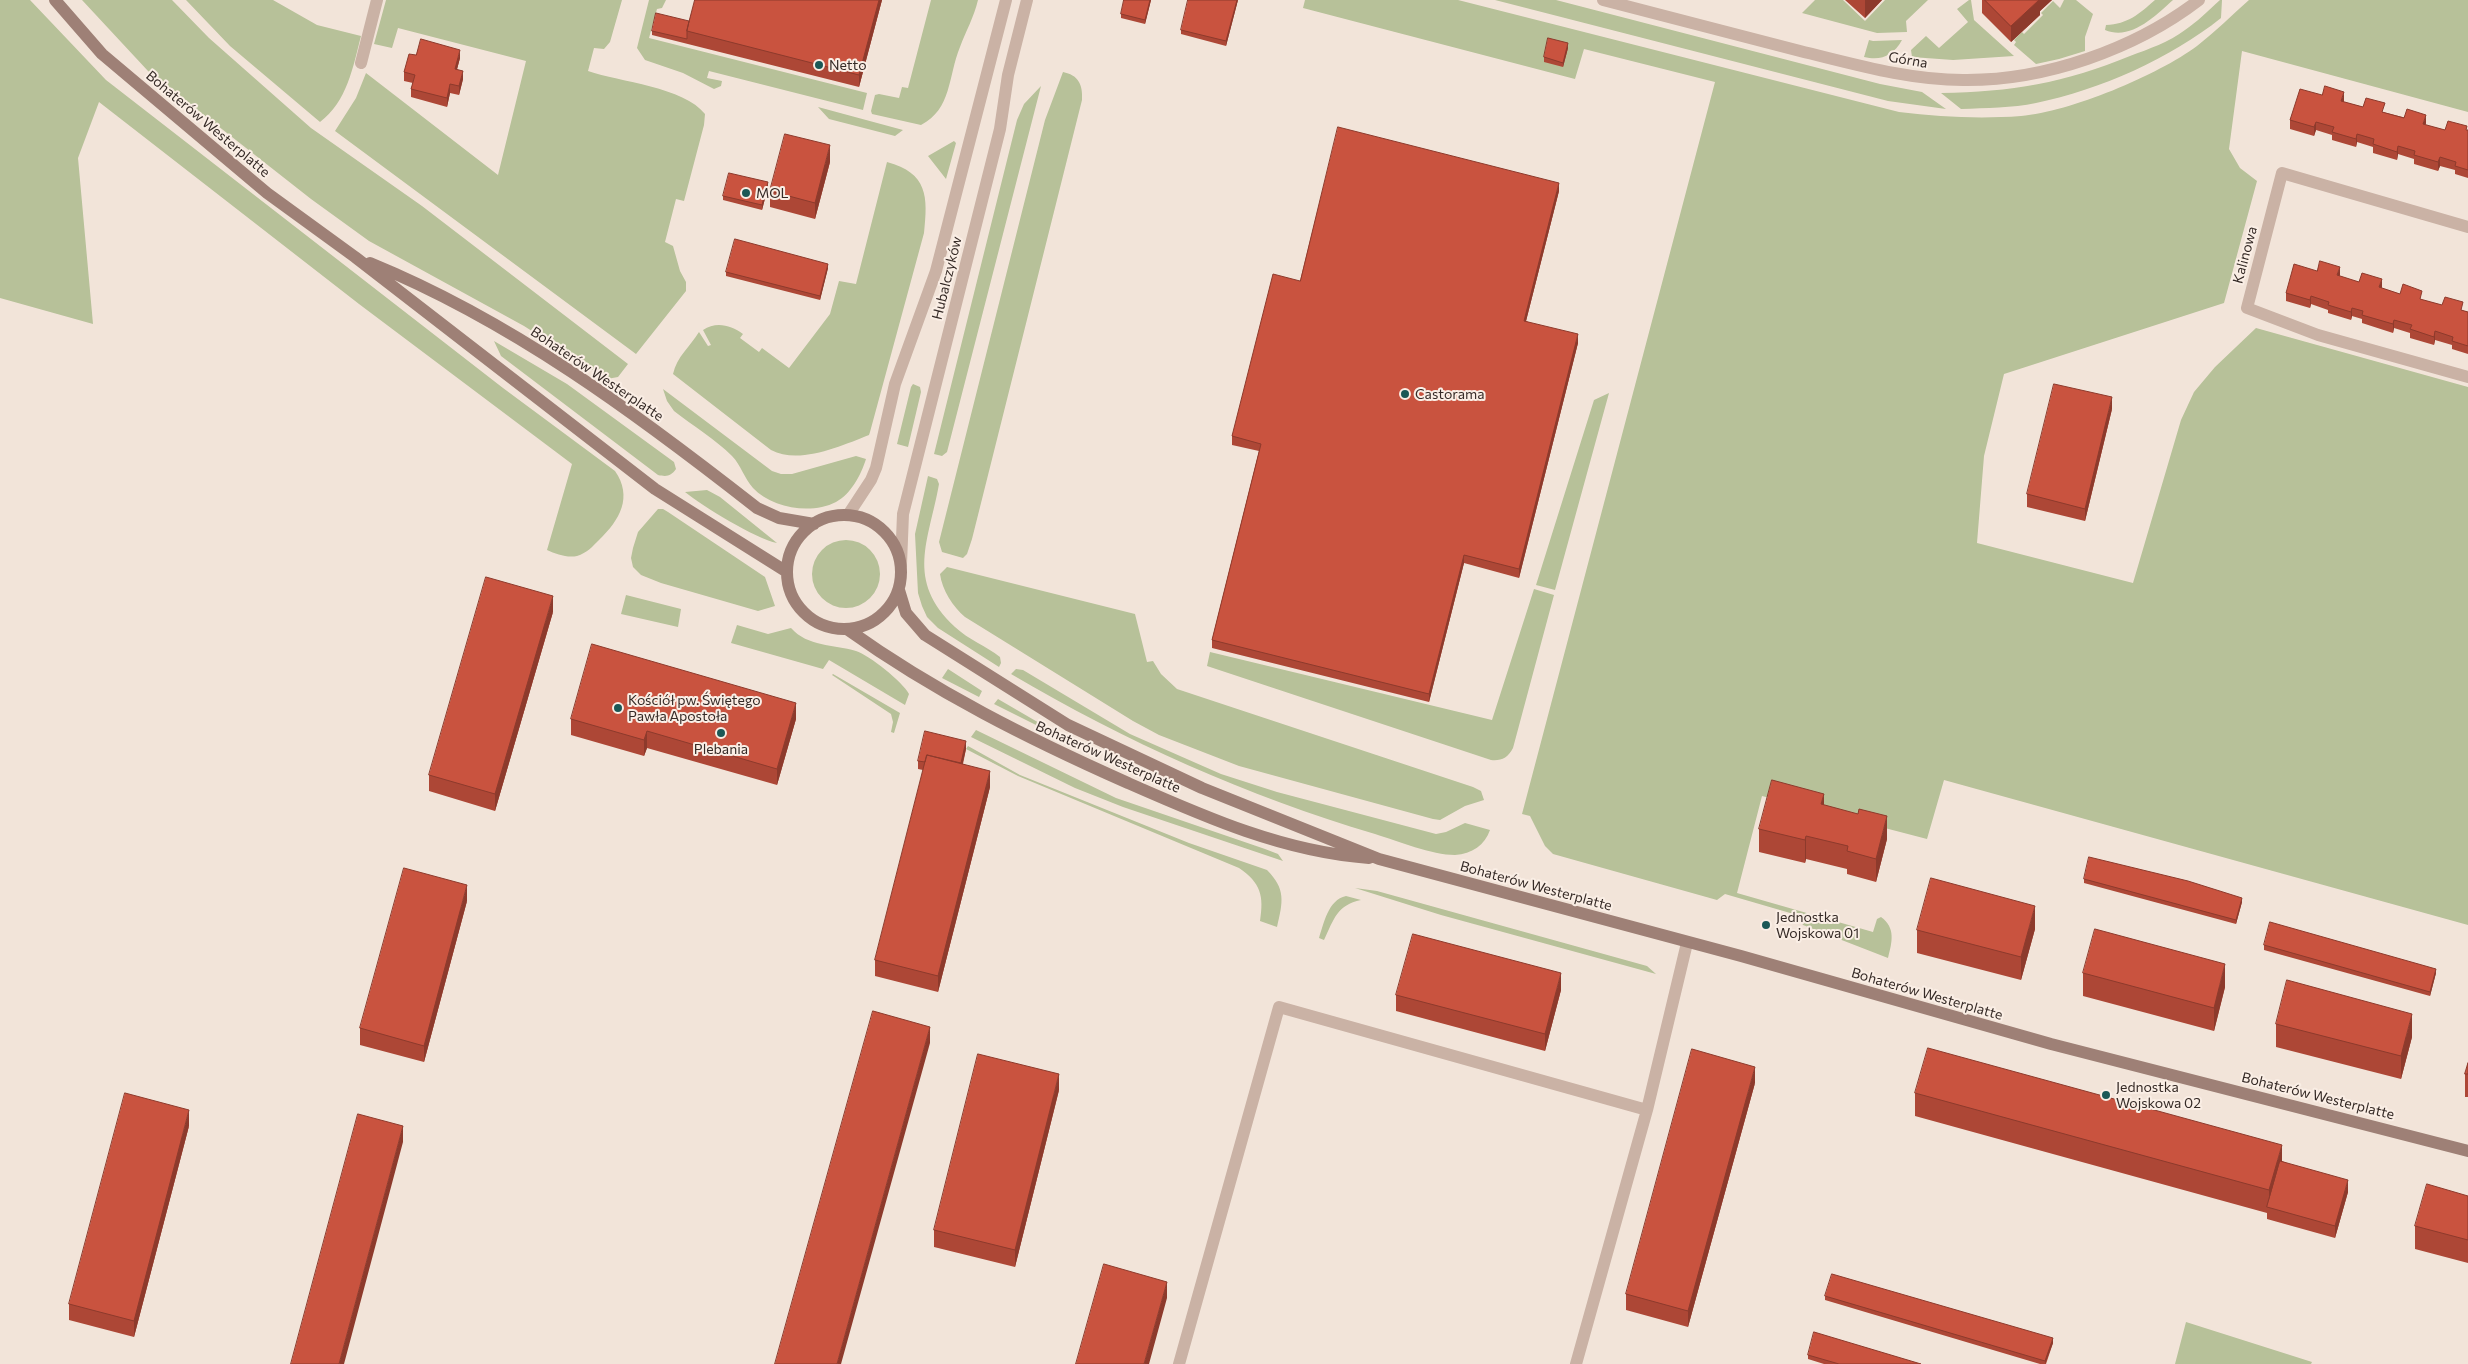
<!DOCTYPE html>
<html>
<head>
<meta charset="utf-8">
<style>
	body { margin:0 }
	canvas { display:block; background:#f2e4d9 }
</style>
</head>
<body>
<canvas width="2468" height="1364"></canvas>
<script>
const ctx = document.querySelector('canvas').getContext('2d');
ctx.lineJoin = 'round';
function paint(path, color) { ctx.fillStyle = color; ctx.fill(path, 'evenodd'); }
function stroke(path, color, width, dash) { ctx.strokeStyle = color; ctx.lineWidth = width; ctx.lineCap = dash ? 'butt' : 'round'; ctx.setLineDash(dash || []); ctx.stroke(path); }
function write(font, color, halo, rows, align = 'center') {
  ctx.font = font + ' Commissioner,sans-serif'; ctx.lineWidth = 4; ctx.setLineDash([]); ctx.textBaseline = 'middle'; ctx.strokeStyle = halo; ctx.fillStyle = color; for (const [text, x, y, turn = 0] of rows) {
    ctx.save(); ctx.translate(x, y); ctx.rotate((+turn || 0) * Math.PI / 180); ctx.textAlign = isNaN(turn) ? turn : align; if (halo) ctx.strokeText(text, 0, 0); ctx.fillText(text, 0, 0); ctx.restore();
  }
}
paint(new Path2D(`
	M 0,0 L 30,0 L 106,80 L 503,388 L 615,471 C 633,497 620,520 599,540 C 593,546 587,553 577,556 C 567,558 556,554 547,550 L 572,464 L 359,304 L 99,102 L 78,158 L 93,324 L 0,298 Z
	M 82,0 L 172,0 L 209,38 L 311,128 L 422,206 L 628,364 L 618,377 L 607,379 L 524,326 L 369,241 L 311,199 L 148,71 Z
	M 186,0 L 273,0 L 317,25 L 361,36 C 353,67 347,102 320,122 L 230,46 Z
	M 386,0 L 622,0 L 610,42 L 604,49 L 594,48 L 588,71 C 620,82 684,87 705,114 L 704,125 L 684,201 L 676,199 L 665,242 L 673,246 L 680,271 L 686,282 L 686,291 L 636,354 L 335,131 L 356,98 L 366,73 L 498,175 L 526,61 L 398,28 L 392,48 L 374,44 Z
	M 649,0 L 666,0 L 662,8 L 657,9 L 649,38 L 867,93 L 863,110 L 709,71 L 707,78 L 722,81 L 721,86 L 714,89 L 683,73 L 645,60 L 637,48 Z
	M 931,0 L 978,0 C 974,17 966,31 960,47 C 948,76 952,109 921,125 L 872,114 L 871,111 L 875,95 L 879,94 L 899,98 L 902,87 L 908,88 Z
	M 1305,0 L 1458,0 L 1899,112 C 1940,117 1980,119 2021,116 C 2070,112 2158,75 2197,46 C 2215,32 2232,15 2249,0 L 2468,0 L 2468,112 L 2242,51 L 2229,149 L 2240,168 L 2257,181 L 2224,303 L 2004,374 L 1984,456 L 1977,543 L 2133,583 L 2181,420 L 2194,392 L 2215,367 L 2256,328 L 2468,387 L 2468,925 L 1944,780 L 1927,839 L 1762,796 L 1737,893 L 1873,932 L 1877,919 L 1881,917 C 1896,928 1892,942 1888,958 L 1803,925 L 1797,915 L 1725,894 L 1717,900 L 1553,854 L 1545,846 L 1530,816 L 1522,814 L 1715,82 L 1584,49 L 1575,79 L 1303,8 Z
	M 1495,0 L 1556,0 L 1880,84 L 1922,92 L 1946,109 L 1888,101 Z
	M 1815,0 L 1843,0 L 1865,21 L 1885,0 L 1928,0 L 1906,21 L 1907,32 L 1877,33 L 1802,13 Z
	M 1969,0 L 1971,0 L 1974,20 L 2014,56 L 1953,60 L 1912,57 L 1911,50 L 1926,36 L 1939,48 L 1968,22 L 1957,9 Z
	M 2064,0 L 2076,0 L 2093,14 L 2085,37 L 2085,51 L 2059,59 L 2036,64 L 2014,45 L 2016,42 L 2014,40 L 2022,32 L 2024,34 L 2043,15 L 2041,13 L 2053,1 L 2060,8 Z
	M 2155,0 L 2173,0 C 2155,16 2131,41 2105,30 L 2106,25 C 2128,24 2139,14 2155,0 Z
	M 2220,0 L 2222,0 L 2221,18 C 2171,58 2100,90 2036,103 C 2012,108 1986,108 1961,109 L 1941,93 C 2011,92 2065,83 2130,56 C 2149,49 2169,42 2185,30 C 2197,22 2209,10 2220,0 Z
	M 1869,40 L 1873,41 L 1902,40 C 1893,56 1881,61 1864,57 Z
	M 1063,72 C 1078,75 1083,84 1082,100 L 972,539 L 967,554 L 963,558 L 942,552 L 939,542 L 1045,120 Z
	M 1041,86 L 947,452 L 942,456 L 934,454 L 1017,120 L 1024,104 Z
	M 818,107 L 903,130 L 895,136 L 829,119 Z
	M 954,141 L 956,143 L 946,179 L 928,156 Z
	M 887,162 C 928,173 928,197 924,233 L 870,432 L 869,435 C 841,446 799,465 771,450 L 673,374 C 677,356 690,347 699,332 L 708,346 L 711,345 L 703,330 C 716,321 731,325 743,334 L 740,338 L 759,352 L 762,348 L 789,368 L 830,314 L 839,281 L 856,284 Z
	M 494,341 L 567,384 L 674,462 L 676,469 C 671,476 667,477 658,475 L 501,356 Z
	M 913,384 L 920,387 L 921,392 L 908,447 L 897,444 L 911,387 Z
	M 663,389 L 772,471 L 781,474 L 792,474 L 856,456 L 866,459 C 861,475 851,494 836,502 C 811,515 772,508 753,488 C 744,478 741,465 732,456 C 715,439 693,426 674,411 L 667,401 Z
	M 1609,393 L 1555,590 L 1536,585 L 1594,400 Z
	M 928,476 L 937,479 L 939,484 C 929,541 905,580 955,627 C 969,640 986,646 1000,657 L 1001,663 L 999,667 L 938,628 L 927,617 L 922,606 L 918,593 L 915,534 Z
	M 707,490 L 720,497 L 777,543 C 756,539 702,506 685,492 Z
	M 658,509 L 663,509 L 668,512 L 765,577 L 775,606 L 758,611 L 661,583 L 641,575 L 633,567 L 631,558 L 633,548 L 638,532 Z
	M812 574a34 34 0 1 1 68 0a34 34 0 1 1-68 0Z
	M 947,567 L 1135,614 L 1147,662 L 1153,661 L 1161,674 L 1177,689 L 1473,787 L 1481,791 L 1484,800 L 1465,806 L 1440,820 L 1433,819 L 1239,766 L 1159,735 L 1133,721 L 965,617 C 953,607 942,590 940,574 Z
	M 1534,589 L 1554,595 L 1513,748 C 1508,758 1501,761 1491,760 L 1207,666 L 1210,652 L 1492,720 Z
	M 626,595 L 681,609 L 678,627 L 621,614 Z
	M 737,625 L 768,634 L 791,628 C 808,647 833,644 856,651 C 869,655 903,682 909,694 L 905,705 L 829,660 L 823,669 L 731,643 Z
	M 948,669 L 982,691 L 979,697 L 942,678 Z
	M 1016,669 L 1023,670 L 1130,734 L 1221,774 L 1277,792 L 1436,834 L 1446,832 L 1465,823 L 1490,830 C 1485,845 1472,854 1455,855 C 1432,855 1398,841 1375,834 C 1247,796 1126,742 1011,674 Z
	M 833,674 L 900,713 L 894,733 L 891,732 L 893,722 L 891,714 L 832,675 Z
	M 998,699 L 1053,731 L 1054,734 L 994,704 Z
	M 976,730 L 1116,798 L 1265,849 L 1278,854 L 1283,861 L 1123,807 L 1075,788 L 971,737 Z
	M 968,746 L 1020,775 L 1189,843 L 1267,870 C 1286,889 1283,902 1277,927 L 1260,921 C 1264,896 1261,883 1239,868 L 1018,776 L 966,749 Z
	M 1355,888 L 1377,891 L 1647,966 L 1656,974 L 1441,915 Z
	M 1346,896 L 1361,900 C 1337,905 1334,919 1324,940 L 1319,938 C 1324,923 1328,900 1346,896 Z
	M 2186,1322 L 2312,1362 L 2311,1364 L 2175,1364 Z`), '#b7c199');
stroke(new Path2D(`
	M 1603,0 C 1669,17 1734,34 1800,51 C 1854,64 1908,80 1963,80 C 2045,81 2135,49 2199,0
	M 361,63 L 377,0
	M 2468,227 L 2282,173 L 2247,308 L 2318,335 L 2468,377
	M 1179,1364 L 1279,1007 L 1647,1110
	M 1576,1364 L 1647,1110 L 1687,943`), '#cab2a5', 12);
stroke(new Path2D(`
	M 848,515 L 871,480 L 876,468 L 895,384 L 936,271 L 1006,0
	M 901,564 L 903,514 L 1000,129 L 1008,75 L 1027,0`), '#cab2a5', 12);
stroke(new Path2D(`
	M 55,0 L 102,54 L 267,193 L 355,257 L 655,489 L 787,572
	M 370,263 C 512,321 637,414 757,508 L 779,518 L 814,524
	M787 572a57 57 0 1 1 114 0a57 57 0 1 1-114 0Z
	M 899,590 L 906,613 L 925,635 L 1068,725 L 1202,788 L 1379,859 L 1741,956 L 2051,1044 L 2468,1151
	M 847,629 C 935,692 1029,739 1128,783 C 1205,817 1284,852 1369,858`), '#9e8076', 12);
paint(new Path2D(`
	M 695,0 L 882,0 L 859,87 L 652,35 L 652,31 L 689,21 Z
	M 1124,0 L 1151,0 L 1145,24 L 1121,18 L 1121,14 Z
	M 1238,0 L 1226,46 L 1181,34 L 1181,30 Z
	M 1845,0 L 1882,0 L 1865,18 Z
	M 1982,0 L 2052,0 L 2040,11 L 2040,15 L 2011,42 L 1982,13 Z
	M 1568,48 L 1563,67 L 1544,62 L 1544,57 Z
	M 416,55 L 460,58 L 457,69 L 463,79 L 459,95 L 450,93 L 447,107 L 411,97 L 411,89 L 413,83 L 404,81 L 404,72 Z
	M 2322,95 L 2344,100 L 2344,102 L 2363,107 L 2426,123 L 2425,125 L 2445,130 L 2468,130 L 2468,178 L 2455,174 L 2455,170 L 2440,166 L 2438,171 L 2414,164 L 2414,159 L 2398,154 L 2397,160 L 2373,153 L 2373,147 L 2357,142 L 2356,147 L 2332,140 L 2332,135 L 2316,130 L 2314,136 L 2290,129 L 2290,120 Z
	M 830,162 L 815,219 L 770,207 L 770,191 Z
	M 768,187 L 762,210 L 723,200 L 723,196 Z
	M 1559,191 L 1526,321 L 1578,343 L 1519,578 L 1464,563 L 1429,702 L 1212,648 L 1212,640 L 1259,451 L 1232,445 L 1232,436 L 1300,281 Z
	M 828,268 L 820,300 L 726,276 L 726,272 Z
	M 2317,271 L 2359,282 L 2382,287 L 2381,288 L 2400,294 L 2468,312 L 2468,354 L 2452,349 L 2452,345 L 2435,340 L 2434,345 L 2410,338 L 2410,333 L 2394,328 L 2393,333 L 2362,323 L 2362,319 L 2352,316 L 2351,320 L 2328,313 L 2328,310 L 2311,304 L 2310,308 L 2286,301 L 2286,293 Z
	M 2112,409 L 2085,521 L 2027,507 L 2027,494 Z
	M 553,612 L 495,811 L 429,791 L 429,775 Z
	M 571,719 L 796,719 L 777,785 L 647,748 L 644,756 L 571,735 Z
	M 966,749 L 963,764 L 990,787 L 938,992 L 875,976 L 875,960 L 923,770 L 918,769 L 918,761 Z
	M 1824,805 L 1887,839 L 1876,882 L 1847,874 L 1847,869 L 1806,859 L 1805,863 L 1759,852 L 1759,829 Z
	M 2084,879 L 2242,902 L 2236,924 L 2084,883 Z
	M 467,901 L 424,1062 L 360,1045 L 360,1028 Z
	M 2035,929 L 2021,980 L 1917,953 L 1917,930 Z
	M 2264,945 L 2436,973 L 2430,996 L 2264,950 Z
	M 2083,973 L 2225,987 L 2214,1031 L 2083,996 Z
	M 1561,990 L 1545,1051 L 1396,1011 L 1396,995 Z
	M 2276,1024 L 2412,1037 L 2401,1079 L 2276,1047 Z
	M 2468,1063 L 2468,1097 L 2465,1097 L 2465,1074 Z
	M 1755,1083 L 1688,1327 L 1626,1310 L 1626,1294 Z
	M 1059,1090 L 1015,1267 L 934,1247 L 934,1230 Z
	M 1915,1093 L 2282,1161 L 2348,1192 L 2335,1238 L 2267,1219 L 2267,1213 L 1915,1116 Z
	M 189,1126 L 134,1337 L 69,1320 L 69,1304 Z
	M 2468,1196 L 2468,1263 L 2415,1249 L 2415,1226 Z
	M 1825,1296 L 2053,1343 L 2046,1364 L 2040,1364 L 1825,1300 Z
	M 1808,1355 L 1921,1364 L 1824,1364 L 1808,1359 Z`), '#ad4736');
paint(new Path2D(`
	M 879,0 L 882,0 L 859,87 L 859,75 Z
	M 1150,0 L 1151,0 L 1145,24 L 1145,20 Z
	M 1237,0 L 1238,0 L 1226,46 L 1226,41 Z
	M 1865,0 L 1882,0 L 1865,18 Z
	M 2039,0 L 2052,0 L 2040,11 L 2040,15 L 2011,42 L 2011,26 Z
	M 1568,43 L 1568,48 L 1563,67 L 1563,63 Z
	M 460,50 L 460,58 L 455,77 L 455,69 Z
	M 463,71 L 463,79 L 459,95 L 459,86 Z
	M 450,84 L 450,93 L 447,107 L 447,98 Z
	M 2344,92 L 2344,100 L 2341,109 L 2341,101 Z
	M 2426,115 L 2426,123 L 2423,132 L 2423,124 Z
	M 2316,122 L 2316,130 L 2314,136 L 2314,127 Z
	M 2357,134 L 2357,142 L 2356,147 L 2356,139 Z
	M 830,145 L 830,162 L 815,219 L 815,203 Z
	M 2398,146 L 2398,154 L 2397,160 L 2397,152 Z
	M 2440,157 L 2440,166 L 2438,171 L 2438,162 Z
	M 768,182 L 768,187 L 762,210 L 762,205 Z
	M 1559,183 L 1559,191 L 1524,329 L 1524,321 Z
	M 828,264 L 828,268 L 820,300 L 820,296 Z
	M 2340,267 L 2340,275 L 2337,284 L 2337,275 Z
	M 2382,279 L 2382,287 L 2379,296 L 2379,287 Z
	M 2311,296 L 2311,304 L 2310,308 L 2310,300 Z
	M 2352,308 L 2352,316 L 2351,320 L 2351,312 Z
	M 2394,320 L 2394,328 L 2393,333 L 2393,324 Z
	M 2435,331 L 2435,340 L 2434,345 L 2434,337 Z
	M 1578,334 L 1578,343 L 1519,578 L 1519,569 Z
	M 2112,397 L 2112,409 L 2085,521 L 2085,509 Z
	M 1464,555 L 1464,563 L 1429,702 L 1429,694 Z
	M 553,596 L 553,612 L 495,811 L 495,794 Z
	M 796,703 L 796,719 L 777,785 L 777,769 Z
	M 647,731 L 647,748 L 644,756 L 644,740 Z
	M 966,741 L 966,749 L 959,778 L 959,770 Z
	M 990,771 L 990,787 L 938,992 L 938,976 Z
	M 1824,794 L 1824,817 L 1821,804 Z
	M 1887,816 L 1887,839 L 1876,882 L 1876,859 Z
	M 1806,836 L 1806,859 L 1805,863 L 1805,840 Z
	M 467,885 L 467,901 L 424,1062 L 424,1046 Z
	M 2242,898 L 2242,902 L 2236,924 L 2236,920 Z
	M 2035,906 L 2035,929 L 2021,980 L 2021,957 Z
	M 2225,964 L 2225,987 L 2214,1031 L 2214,1008 Z
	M 2436,969 L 2436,973 L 2430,996 L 2430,992 Z
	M 1561,973 L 1561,990 L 1545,1051 L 1545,1034 Z
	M 2412,1014 L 2412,1037 L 2401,1079 L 2401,1056 Z
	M 930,1027 L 930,1043 L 841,1364 L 837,1364 Z
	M 1755,1067 L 1755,1083 L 1688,1327 L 1688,1311 Z
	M 1059,1074 L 1059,1090 L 1015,1267 L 1015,1250 Z
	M 189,1110 L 189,1126 L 134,1337 L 134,1321 Z
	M 403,1126 L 403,1142 L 344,1364 L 339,1364 Z
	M 2282,1145 L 2282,1168 L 2269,1207 L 2269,1190 Z
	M 2348,1180 L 2348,1192 L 2335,1238 L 2335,1226 Z
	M 1167,1282 L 1167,1298 L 1149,1364 L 1144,1364 Z
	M 2053,1338 L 2053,1343 L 2045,1364 L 2045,1361 Z`), '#8d3a2c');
const building = new Path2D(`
	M 695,0 L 879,0 L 859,75 L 687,31 Z
	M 1124,0 L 1150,0 L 1145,20 L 1121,14 Z
	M 1188,0 L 1237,0 L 1226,41 L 1181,30 Z
	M 1985,0 L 2039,0 L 2011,26 Z
	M 656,13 L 689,21 L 687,31 L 687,39 L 652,31 Z
	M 1548,38 L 1568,43 L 1563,63 L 1544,57 Z
	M 421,39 L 460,50 L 455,69 L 463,71 L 459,86 L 450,84 L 447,98 L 411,89 L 415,75 L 404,72 L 409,54 L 416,55 Z
	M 2325,86 L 2344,92 L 2341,101 L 2363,107 L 2366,98 L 2385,103 L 2382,112 L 2404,118 L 2407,109 L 2426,115 L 2423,124 L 2445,130 L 2448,121 L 2467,126 L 2466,130 L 2468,130 L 2468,170 L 2455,166 L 2456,162 L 2440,157 L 2438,162 L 2414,155 L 2415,151 L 2398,146 L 2397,152 L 2373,144 L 2374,139 L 2357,134 L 2356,139 L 2332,132 L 2334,127 L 2316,122 L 2314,127 L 2290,120 L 2300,89 L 2322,95 Z
	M 1338,127 L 1559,183 L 1524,321 L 1578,334 L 1519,569 L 1464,555 L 1429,694 L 1212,640 L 1261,444 L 1232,436 L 1273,274 L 1300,281 Z
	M 785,134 L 830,145 L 815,203 L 770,191 Z
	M 729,173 L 768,182 L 762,205 L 723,196 Z
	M 735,239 L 828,264 L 820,296 L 726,272 Z
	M 2320,261 L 2340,267 L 2337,275 L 2359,282 L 2362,273 L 2382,279 L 2379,287 L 2400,294 L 2403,284 L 2422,291 L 2420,299 L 2442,305 L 2445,297 L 2463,302 L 2461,310 L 2468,312 L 2468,346 L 2452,341 L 2453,337 L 2435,331 L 2434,337 L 2410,329 L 2412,325 L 2394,320 L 2393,324 L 2362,315 L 2363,311 L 2352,308 L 2351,312 L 2328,305 L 2329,302 L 2311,296 L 2310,300 L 2286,293 L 2294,264 L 2317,271 Z
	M 2054,384 L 2112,397 L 2085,509 L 2027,494 Z
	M 486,577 L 553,596 L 495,794 L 429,775 Z
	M 592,644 L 796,703 L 777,769 L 647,731 L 644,740 L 571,719 Z
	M 925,731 L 966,741 L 961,763 L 927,755 L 925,762 L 918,761 Z
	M 927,755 L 990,771 L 938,976 L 875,960 Z
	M 1772,780 L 1824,794 L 1821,804 L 1858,814 L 1859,809 L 1887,816 L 1876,859 L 1847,851 L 1848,846 L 1806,836 L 1805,840 L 1759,829 Z
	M 2089,857 L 2188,881 L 2242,898 L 2236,920 L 2084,879 Z
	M 404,868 L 467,885 L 424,1046 L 360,1028 Z
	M 1931,878 L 2035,906 L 2021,957 L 1917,930 Z
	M 2270,922 L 2436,969 L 2430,992 L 2264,945 Z
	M 2095,929 L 2225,964 L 2214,1008 L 2083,973 Z
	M 1413,934 L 1561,973 L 1545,1034 L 1396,995 Z
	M 2287,980 L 2412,1014 L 2401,1056 L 2276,1024 Z
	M 873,1011 L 930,1027 L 837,1364 L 775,1364 Z
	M 1928,1048 L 2282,1145 L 2269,1190 L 1915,1093 Z
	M 1692,1049 L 1755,1067 L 1688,1311 L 1626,1294 Z
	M 978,1054 L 1059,1074 L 1015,1250 L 934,1230 Z
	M 2468,1063 L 2468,1074 L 2465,1074 Z
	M 125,1093 L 189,1110 L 134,1321 L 69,1304 Z
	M 358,1114 L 403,1126 L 339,1364 L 291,1364 Z
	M 2280,1161 L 2348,1180 L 2335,1226 L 2267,1207 Z
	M 2427,1184 L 2468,1196 L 2468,1240 L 2415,1226 Z
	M 1104,1264 L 1167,1282 L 1144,1364 L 1076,1364 Z
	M 1832,1274 L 2053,1338 L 2045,1361 L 1825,1296 Z
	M 1814,1332 L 1921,1364 L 1839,1364 L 1808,1355 Z`);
paint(building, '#c9533f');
stroke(building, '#8d3a2c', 1);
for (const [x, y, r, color] of [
	[819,65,5,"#1b5856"],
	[746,193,5,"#1b5856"],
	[1405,394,5,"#1b5856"],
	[618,708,5,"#1b5856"],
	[721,733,5,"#1b5856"],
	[1766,925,5,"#1b5856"],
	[2106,1095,5,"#1b5856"]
]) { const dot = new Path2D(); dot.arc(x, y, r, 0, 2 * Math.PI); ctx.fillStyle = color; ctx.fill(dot); stroke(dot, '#faeee5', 2); }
write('14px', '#352a26', '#faeee5', [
	["Górna",1908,60,10],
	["Bohaterów Westerplatte",208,124,40],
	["Kalinowa",2245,255,-75],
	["Hubalczyków",947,278,-76],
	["Bohaterów Westerplatte",597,374,34],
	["Bohaterów Westerplatte",1108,757,24],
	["Bohaterów Westerplatte",1536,886,15],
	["Bohaterów Westerplatte",1927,994,16],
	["Bohaterów Westerplatte",2318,1096,14]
]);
write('14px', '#352a26', '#faeee5', [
	["Netto",829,65],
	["MOL",756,193],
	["Castorama",1415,394],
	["Kościół pw. Świętego",628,700],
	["Pawła Apostoła",628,716],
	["Plebania",721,749,"center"],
	["Jednostka",1776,917],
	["Wojskowa 01",1776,933],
	["Jednostka",2116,1087],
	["Wojskowa 02",2116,1103]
], 'left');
</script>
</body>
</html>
